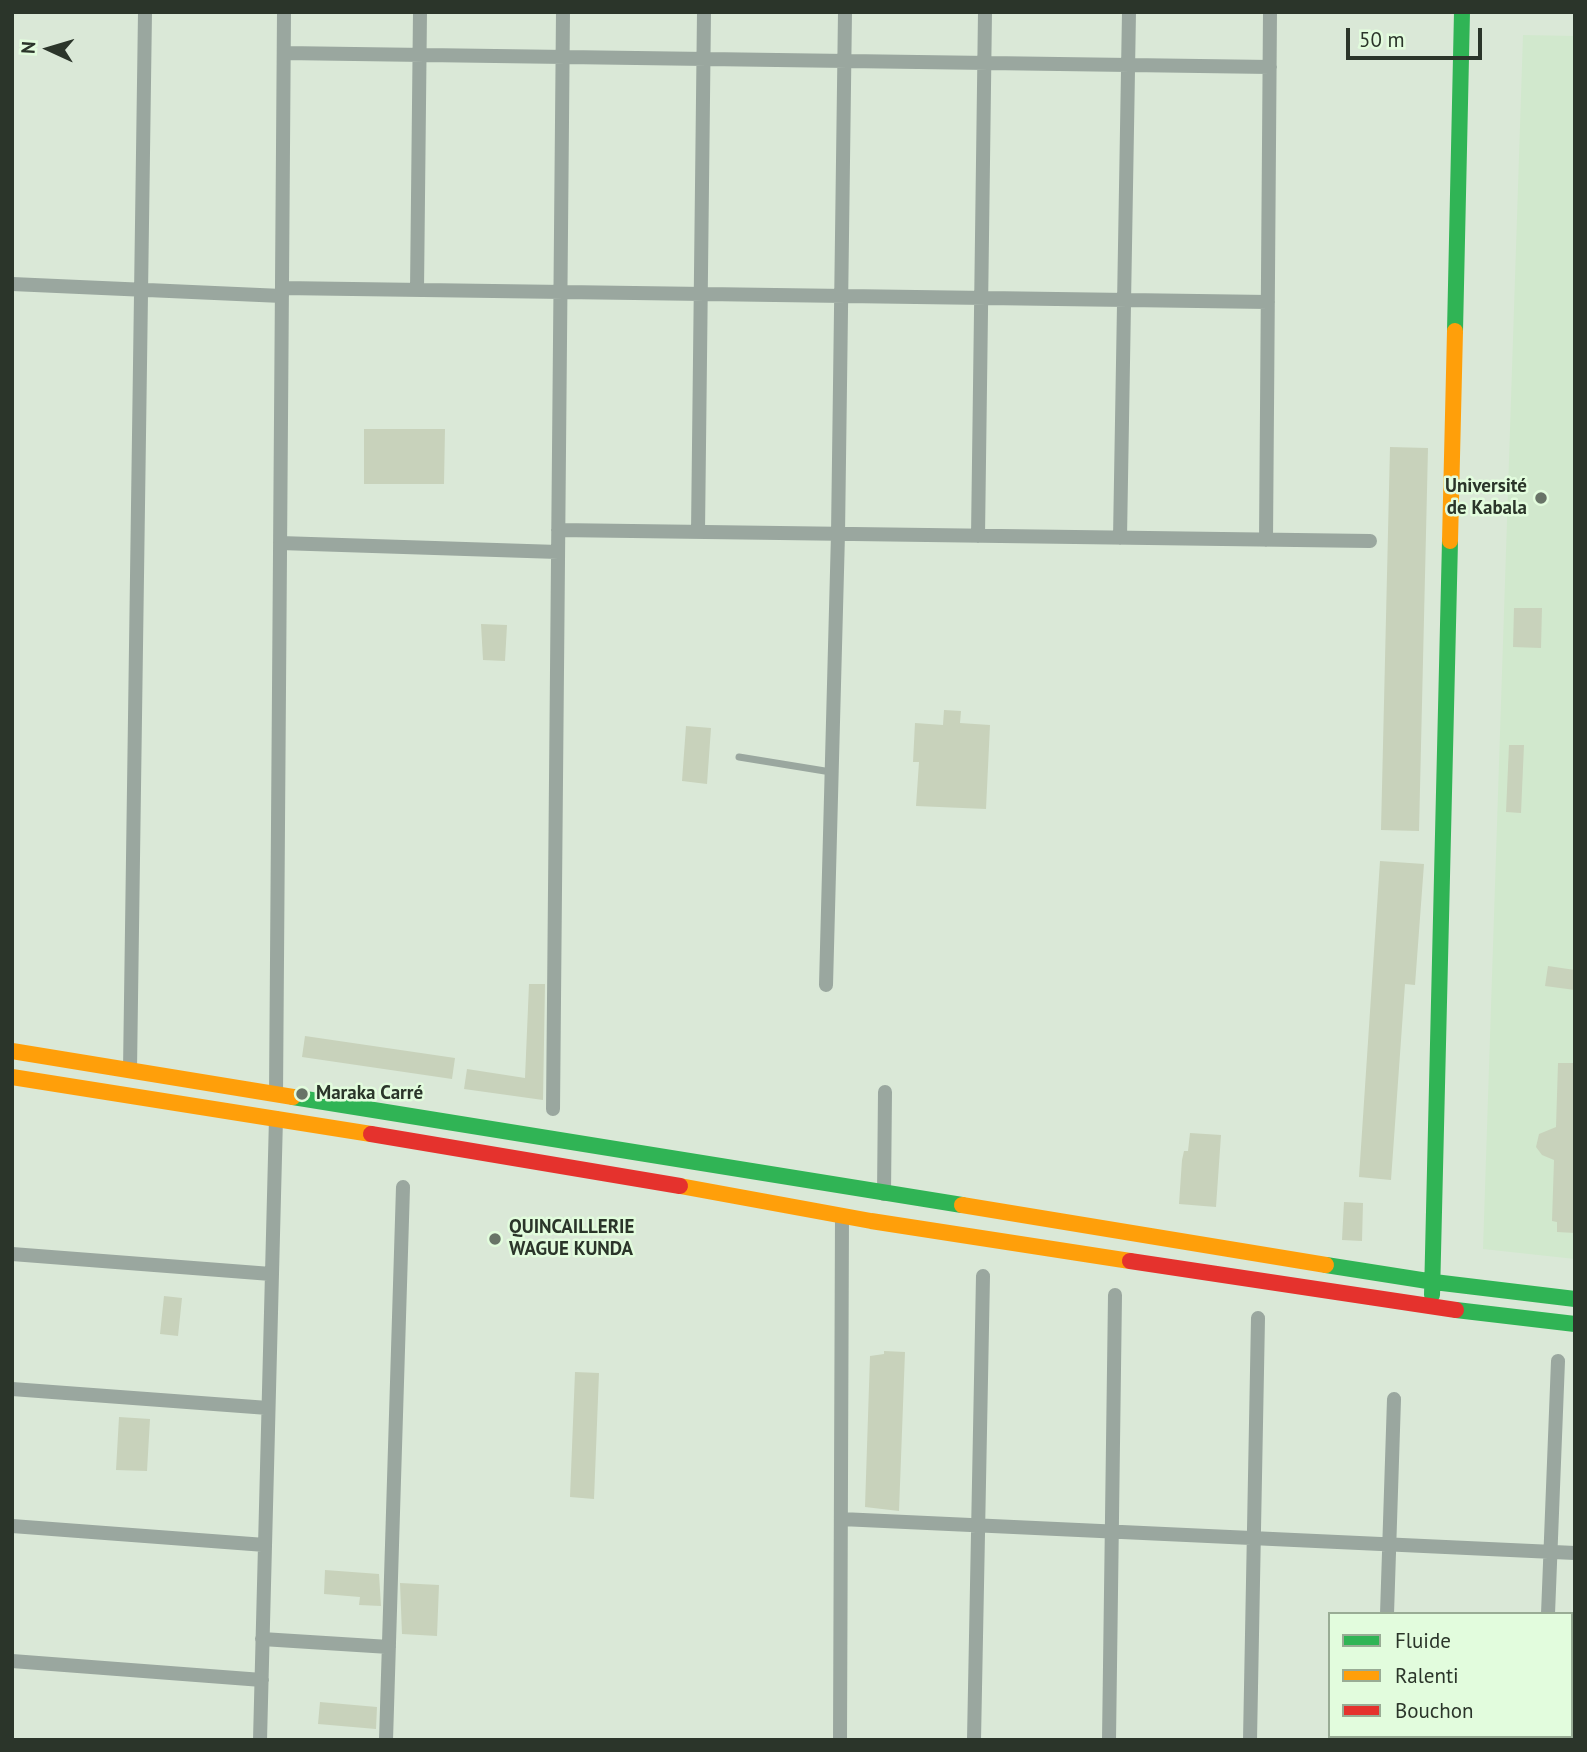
<!DOCTYPE html>
<html>
<head>
<meta charset="utf-8">
<style>
	body { margin:0 }
	#map { position:relative; width:1587px; height:1752px; overflow:hidden; background:#dae8d7; font-family:"PT Sans",sans-serif }
	canvas { display:block }
	.frame { position:absolute; inset:0; border:14px solid #2b352a; pointer-events:none }
	.legend { position:absolute; left:1328px; top:1612px; width:245px; height:126px; box-sizing:border-box; background:#e2fcdd; border:2px solid #99ac95; margin:0; padding:9px 12px; list-style:none; font-size:21px; color:#2b352a }
	.legend li { display:flex; align-items:center; gap:14px; height:35px }
	.legend b { width:35px; border:2px solid #99ac95 }
	.north { position:absolute; left:14px; top:14px; width:70px; height:70px; -webkit-text-stroke:5px #e2fcdd; paint-order:stroke; rotate:274deg; font-size:19px; font-weight:700; line-height:28px; text-align:center; color:#2b352a }
	.north::after { content:''; display:block; margin:auto; width:24px; height:32px; background:#2b352a; clip-path:polygon(50% 0,100% 100%,50% 72%,0 100%) }
	.scale { position:absolute; left:1346px; top:28px; width:136px; height:32px; box-sizing:border-box; border:4px solid #2b352a; border-top:0; padding-left:9px; font-size:21px; line-height:24px; white-space:nowrap; color:#2b352a; -webkit-text-stroke:5px #e2fcdd; paint-order:stroke }
</style>
</head>
<body>
<div id="map">
<canvas width="1587" height="1752"></canvas>
<div class="frame"></div>
<ul class="legend">
<li><b style="height:9px;background:#30b455"></b>Fluide</li>
<li><b style="height:9px;background:#ff9f0a"></b>Ralenti</li>
<li><b style="height:9px;background:#e5322d"></b>Bouchon</li>
</ul>
<div class="north">N</div>
<div class="scale">50 m</div>
</div>
<script>
const ctx = document.querySelector('canvas').getContext('2d');
ctx.lineJoin = 'round';
function paint(path, color) { ctx.fillStyle = color; ctx.fill(path, 'evenodd'); }
function stroke(path, color, width, dash) { ctx.strokeStyle = color; ctx.lineWidth = width; ctx.lineCap = dash ? 'butt' : 'round'; ctx.setLineDash(dash || []); ctx.stroke(path); }
function write(font, color, halo, rows, align = 'center') {
  ctx.font = font + ' "PT Sans",sans-serif'; ctx.lineWidth = 5; ctx.setLineDash([]); ctx.textBaseline = 'middle'; ctx.strokeStyle = halo; ctx.fillStyle = color; for (const [text, x, y, turn = 0] of rows) {
    ctx.save(); ctx.translate(x, y); ctx.rotate((+turn || 0) * Math.PI / 180); ctx.textAlign = isNaN(turn) ? turn : align; if (halo) ctx.strokeText(text, 0, 0); ctx.fillText(text, 0, 0); ctx.restore();
  }
}
paint(new Path2D(`
	M 1523,35 L 1575,36 L 1575,1259 L 1483,1249 Z`), '#d1e8cd');
paint(new Path2D(`
	M 364,429 L 445,429 L 444,484 L 364,484 Z
	M 1390,447 L 1428,448 L 1419,831 L 1381,830 Z
	M 1514,608 L 1542,608 L 1541,648 L 1513,647 Z
	M 481,624 L 507,625 L 505,661 L 483,660 Z
	M 944,710 L 961,711 L 960,723 L 990,725 L 986,809 L 916,806 L 919,762 L 913,762 L 915,723 L 943,725 Z
	M 686,726 L 711,728 L 707,784 L 682,781 Z
	M 1509,745 L 1524,745 L 1521,813 L 1506,812 Z
	M 1380,861 L 1424,864 L 1415,985 L 1405,984 L 1391,1180 L 1359,1177 Z
	M 1548,966 L 1575,970 L 1575,990 L 1545,986 Z
	M 529,984 L 545,984 L 543,1100 L 464,1089 L 467,1069 L 525,1078 Z
	M 305,1036 L 455,1058 L 452,1079 L 302,1057 Z
	M 1558,1063 L 1575,1063 L 1575,1233 L 1557,1232 L 1557,1222 L 1552,1221 L 1554,1160 L 1542,1155 L 1536,1147 L 1539,1134 L 1556,1127 Z
	M 1190,1133 L 1221,1135 L 1216,1207 L 1179,1204 L 1182,1160 L 1184,1151 L 1188,1151 Z
	M 1344,1202 L 1363,1203 L 1362,1241 L 1342,1240 Z
	M 164,1296 L 182,1298 L 178,1336 L 160,1334 Z
	M 884,1351 L 905,1352 L 899,1511 L 865,1507 L 870,1356 L 884,1354 Z
	M 575,1372 L 599,1373 L 594,1499 L 570,1497 Z
	M 119,1417 L 150,1419 L 147,1471 L 116,1470 Z
	M 325,1570 L 379,1574 L 381,1606 L 359,1605 L 360,1597 L 324,1594 Z
	M 400,1583 L 439,1585 L 437,1636 L 402,1634 Z
	M 320,1702 L 377,1707 L 376,1729 L 318,1724 Z`), '#c8d2bb');
stroke(new Path2D(`
	M 739,757 L 831,772`), '#9aa79f', 7);
stroke(new Path2D(`
	M 284,53 L 1270,67
	M 12,284 L 282,296
	M 282,288 L 1268,302
	M 417,290 L 420,12
	M 558,530 L 1370,541
	M 698,532 L 704,12
	M 978,536 L 985,12
	M 1120,538 L 1129,12
	M 1266,540 L 1270,12
	M 280,543 L 558,552
	M 826,985 L 838,534 L 845,12
	M 130,1070 L 145,12
	M 276,1094 L 284,12
	M 553,1109 L 563,12
	M 884,1194 L 885,1092
	M 12,1254 L 271,1274
	M 12,1389 L 268,1408
	M 841,1519 L 1575,1553
	M 12,1526 L 265,1545
	M 1387,1614 L 1394,1399
	M 1548,1614 L 1558,1361
	M 262,1639 L 389,1647
	M 12,1661 L 262,1680
	M 260,1740 L 276,1118
	M 386,1740 L 403,1187
	M 840,1740 L 842,1216
	M 974,1740 L 983,1276
	M 1109,1740 L 1115,1295
	M 1250,1740 L 1258,1318
	M 1383,1740 L 1383,1736
	M 1543,1740 L 1543,1736`), '#9aa79f', 14);
stroke(new Path2D(`
	M 1455,331 L 1462,12
	M 293,1097 L 962,1205
	M 1326,1265 L 1434,1282 L 1575,1299
	M 1432,1295 L 1450,541
	M 1456,1310 L 1575,1324`), '#30b455', 16);
stroke(new Path2D(`
	M 1450,541 L 1455,331
	M 12,1051 L 293,1097
	M 12,1077 L 371,1134
	M 680,1186 L 871,1221 L 1130,1261
	M 962,1205 L 1326,1265`), '#ff9f0a', 16);
stroke(new Path2D(`
	M 371,1134 L 680,1186
	M 1130,1261 L 1456,1310`), '#e5322d', 16);
for (const [x, y, r, color] of [
	[1541,498,7,"#687467"],
	[302,1094,7,"#687467"],
	[495,1239,7,"#687467"]
]) { const dot = new Path2D(); dot.arc(x, y, r, 0, 2 * Math.PI); ctx.fillStyle = color; ctx.fill(dot); stroke(dot, '#e2fcdd', 2.5); }
write('bold 19px', '#2b352a', '#e2fcdd', [
	["Université",1527,487,"right"],
	["de Kabala",1527,509,"right"],
	["Maraka Carré",316,1094],
	["QUINCAILLERIE",509,1228],
	["WAGUE KUNDA",509,1250]
], 'left');
</script>
</body>
</html>
